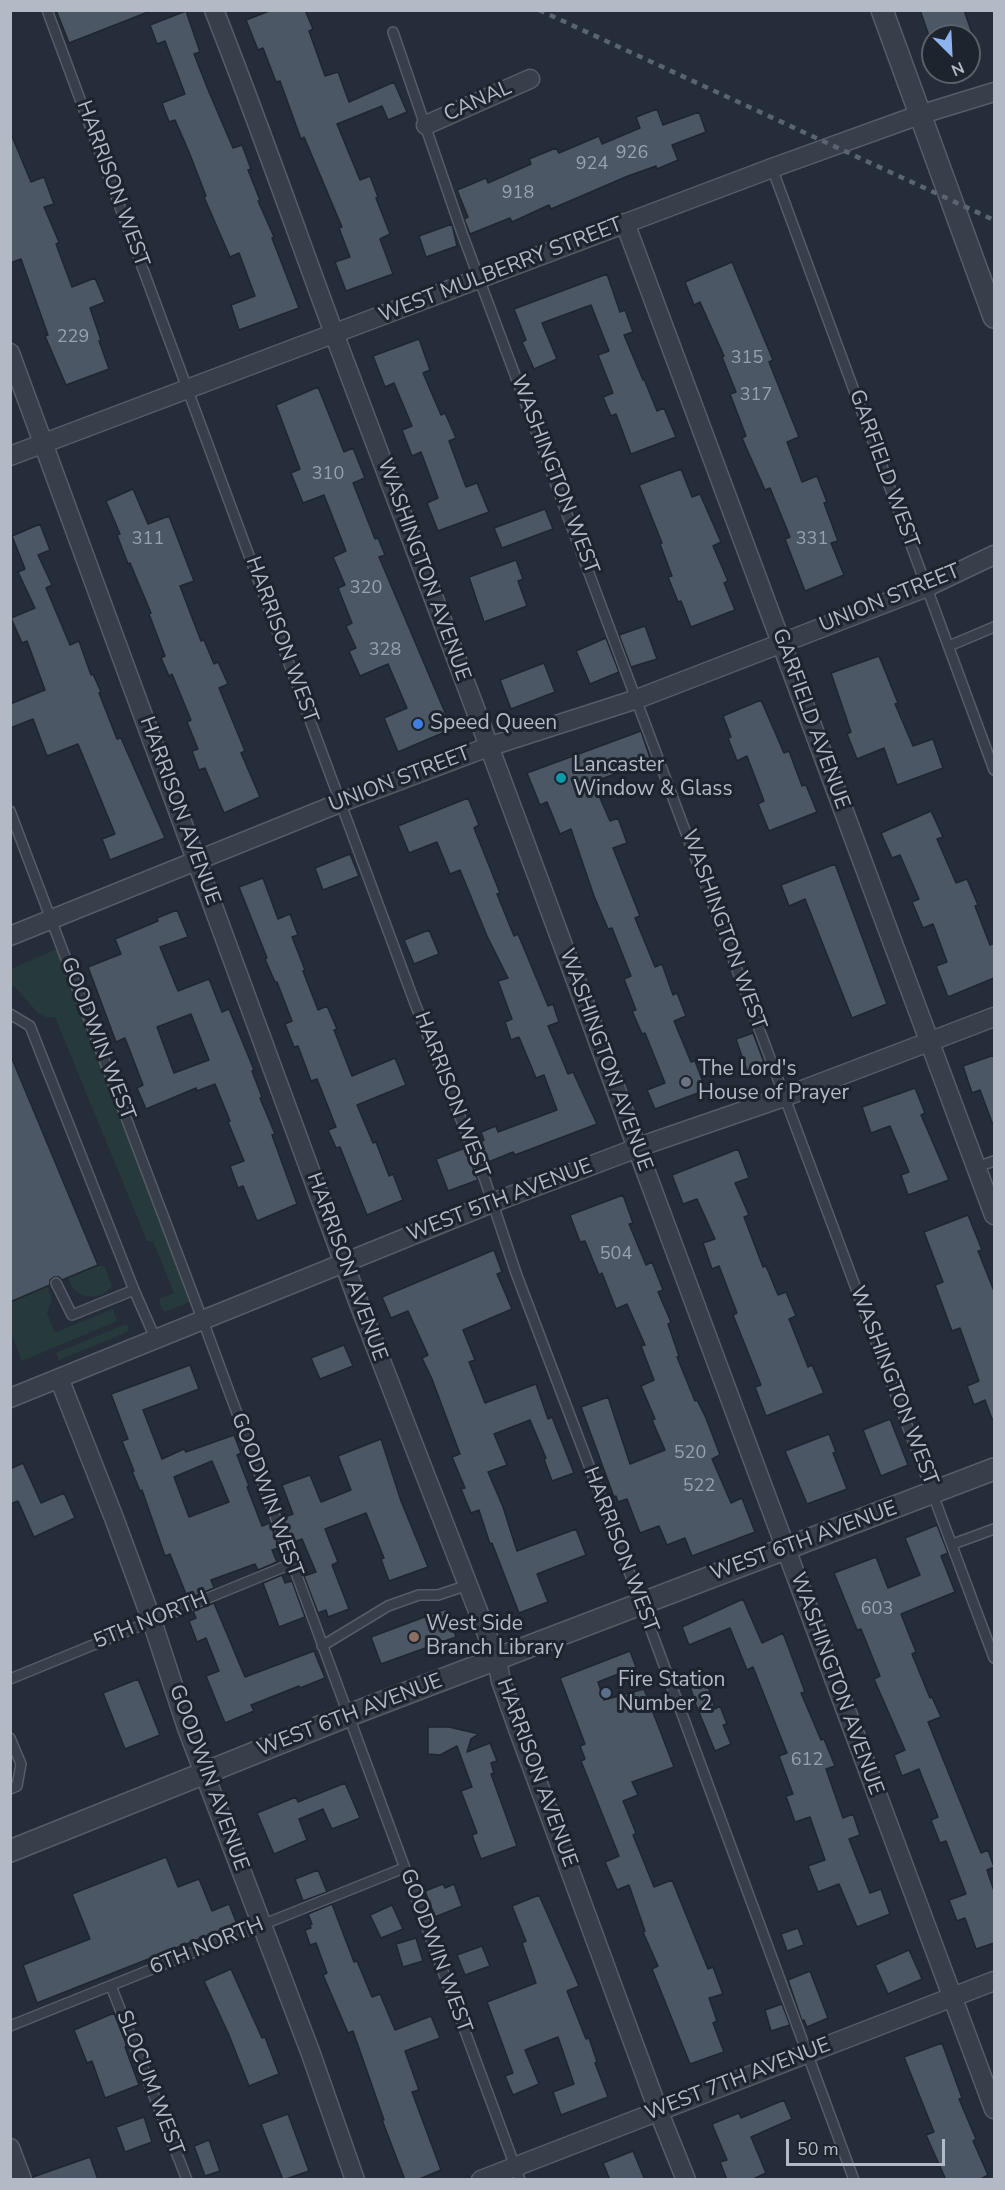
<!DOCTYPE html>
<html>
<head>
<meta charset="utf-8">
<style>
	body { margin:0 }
	#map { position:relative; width:1005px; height:2190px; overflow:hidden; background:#242d39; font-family:"Nunito Sans",sans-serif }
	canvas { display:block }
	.frame { position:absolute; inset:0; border:12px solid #b3bac5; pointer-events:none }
	.north { position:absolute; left:921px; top:24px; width:60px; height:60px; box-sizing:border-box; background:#1d242e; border:2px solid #59606a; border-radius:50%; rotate:156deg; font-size:16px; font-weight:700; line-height:24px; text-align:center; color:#b3bac5 }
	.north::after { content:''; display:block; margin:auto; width:21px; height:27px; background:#8eb4ef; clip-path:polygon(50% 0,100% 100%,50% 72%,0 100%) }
	.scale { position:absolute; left:786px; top:2139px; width:159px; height:27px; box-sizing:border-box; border:3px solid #b3bac5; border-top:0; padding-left:8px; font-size:18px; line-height:21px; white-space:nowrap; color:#b3bac5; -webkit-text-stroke:4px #1d242e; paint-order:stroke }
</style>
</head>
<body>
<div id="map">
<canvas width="1005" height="2190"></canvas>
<div class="frame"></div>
<div class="north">N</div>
<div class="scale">50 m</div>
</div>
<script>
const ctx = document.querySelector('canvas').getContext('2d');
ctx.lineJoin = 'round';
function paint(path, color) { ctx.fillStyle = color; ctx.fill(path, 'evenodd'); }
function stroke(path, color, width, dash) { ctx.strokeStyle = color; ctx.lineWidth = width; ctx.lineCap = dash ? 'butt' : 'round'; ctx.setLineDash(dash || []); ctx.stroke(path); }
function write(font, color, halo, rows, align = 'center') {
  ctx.font = font + ' "Nunito Sans",sans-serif'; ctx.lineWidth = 6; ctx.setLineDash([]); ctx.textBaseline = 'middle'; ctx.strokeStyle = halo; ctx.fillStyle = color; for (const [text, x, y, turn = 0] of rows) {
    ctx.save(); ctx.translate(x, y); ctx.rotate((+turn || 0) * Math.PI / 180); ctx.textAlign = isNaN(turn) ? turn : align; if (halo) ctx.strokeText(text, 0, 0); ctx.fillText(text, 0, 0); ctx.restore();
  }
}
paint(new Path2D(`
	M 54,950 L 58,950 L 190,1302 L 164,1312 L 160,1304 L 160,1299 L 174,1293 L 153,1241 L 147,1241 L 55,1017 L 46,1017 L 38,1013 L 14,986 L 11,985 L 11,969 Z
	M 97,1265 L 105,1267 L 112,1286 C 98,1303 74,1299 68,1278 Z
	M 47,1286 L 52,1299 L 47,1313 L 54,1331 L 56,1332 L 113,1309 L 117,1321 L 22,1361 L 11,1333 L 11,1302 Z
	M 126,1324 L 129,1327 L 127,1332 L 59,1360 L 56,1353 Z`), '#273a3b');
const building = new Path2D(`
	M 56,10 L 148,10 L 148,12 L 69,43 Z
	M 272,10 L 305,10 L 313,29 L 309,31 L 325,76 L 338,72 L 349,102 L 394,82 L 407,112 L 388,120 L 382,106 L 337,124 L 360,180 L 370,176 L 378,197 L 376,198 L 390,234 L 380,239 L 393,274 L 346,291 L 335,262 L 350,257 L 339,228 L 342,227 L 304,137 L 301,139 L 280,81 L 276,82 L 263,48 L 258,50 L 246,20 Z
	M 920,10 L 964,10 L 973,36 L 929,36 Z
	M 186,11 L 200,52 L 194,54 L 209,92 L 233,148 L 242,145 L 251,169 L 248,170 L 260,200 L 258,201 L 274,237 L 272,238 L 299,308 L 239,330 L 231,305 L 255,296 L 239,253 L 230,257 L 204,197 L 206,196 L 189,152 L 175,120 L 169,122 L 162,103 L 185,94 L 165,41 L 157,44 L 150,25 Z
	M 657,109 L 663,125 L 699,112 L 706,132 L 672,145 L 678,160 L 657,169 L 656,166 L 628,176 L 551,209 L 549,205 L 512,222 L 510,218 L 470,234 L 464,219 L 468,217 L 457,190 L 486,178 L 488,183 L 531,164 L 529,159 L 556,148 L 559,153 L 599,136 L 602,144 L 640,128 L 636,117 Z
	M 11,134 L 31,182 L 44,177 L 54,204 L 44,207 L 59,242 L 56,244 L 72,287 L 95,278 L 105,302 L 90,308 L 101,340 L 99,341 L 109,369 L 66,385 L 45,336 L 48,335 L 21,259 L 10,263 Z
	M 452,224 L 457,246 L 426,257 L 419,236 Z
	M 732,262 L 773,360 L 769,362 L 799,437 L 787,442 L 802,482 L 817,476 L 827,502 L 824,503 L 838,541 L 831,543 L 844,575 L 805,591 L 785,539 L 790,537 L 770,488 L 765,490 L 742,438 L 746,436 L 730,394 L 736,392 L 722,357 L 724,356 L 700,302 L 694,305 L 685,282 Z
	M 607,274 L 620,312 L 625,310 L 633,332 L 624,335 L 643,380 L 644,379 L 657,411 L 664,408 L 676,437 L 631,454 L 616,414 L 611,416 L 603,397 L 613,393 L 598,355 L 609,351 L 591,305 L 542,323 L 557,359 L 534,369 L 522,342 L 526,340 L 514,309 Z
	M 419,339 L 430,370 L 423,373 L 441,415 L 445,413 L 456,438 L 449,441 L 466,487 L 477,483 L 489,512 L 438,531 L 427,503 L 438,498 L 421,452 L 412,456 L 402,430 L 412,426 L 394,383 L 385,387 L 373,356 Z
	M 318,387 L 344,452 L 353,448 L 365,478 L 353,483 L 375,539 L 378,538 L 385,555 L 379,557 L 452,729 L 398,752 L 384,718 L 407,708 L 388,664 L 360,676 L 349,651 L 356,648 L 346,626 L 352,623 L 338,588 L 345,585 L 333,557 L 346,551 L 324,495 L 303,503 L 291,473 L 300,469 L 276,405 Z
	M 681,469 L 692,497 L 700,494 L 721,542 L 713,546 L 728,581 L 724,583 L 735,610 L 691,627 L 681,601 L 678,602 L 668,577 L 672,576 L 660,544 L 662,543 L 639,485 Z
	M 133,489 L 148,524 L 169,516 L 194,581 L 180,586 L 201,641 L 204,640 L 214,664 L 218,662 L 228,684 L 219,688 L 245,751 L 241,753 L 260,797 L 224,813 L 205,768 L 199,770 L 192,751 L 198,749 L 187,722 L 191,720 L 172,674 L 169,676 L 161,658 L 165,656 L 149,614 L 151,613 L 130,563 L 128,564 L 117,535 L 120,534 L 106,501 Z
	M 545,509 L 553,529 L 502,548 L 494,528 Z
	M 40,524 L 50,550 L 38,555 L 52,585 L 46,588 L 70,645 L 79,641 L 91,675 L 93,674 L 101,692 L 99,693 L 117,739 L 121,738 L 165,838 L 110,860 L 102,839 L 115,834 L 78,744 L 47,756 L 33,719 L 10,728 L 10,704 L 45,690 L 27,641 L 22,643 L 11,618 L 35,608 L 18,572 L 25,569 L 12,536 Z
	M 516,560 L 523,579 L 518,581 L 527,606 L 484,622 L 469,577 Z
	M 645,626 L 657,659 L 631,667 L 619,635 Z
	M 606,638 L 619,672 L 590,684 L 576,651 Z
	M 879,656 L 898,703 L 895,704 L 913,746 L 933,739 L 943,768 L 897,785 L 884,748 L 857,759 L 847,734 L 851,732 L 831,673 Z
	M 544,663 L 555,692 L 511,709 L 500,680 Z
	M 761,700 L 784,753 L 789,751 L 802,786 L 806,785 L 817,812 L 769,831 L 758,804 L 764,801 L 747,756 L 737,761 L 728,738 L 731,737 L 723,716 Z
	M 641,731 L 651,761 L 593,782 L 610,821 L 618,818 L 627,843 L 613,848 L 640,916 L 635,918 L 655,967 L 662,964 L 673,995 L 677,993 L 686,1016 L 674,1021 L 691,1062 L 695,1061 L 706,1090 L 655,1109 L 647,1090 L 665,1083 L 645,1033 L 642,1034 L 632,1011 L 636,1010 L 624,979 L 631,976 L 612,928 L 608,929 L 594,896 L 571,829 L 560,834 L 547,802 L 540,805 L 527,773 Z
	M 468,798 L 479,825 L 474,828 L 500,893 L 497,894 L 514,936 L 518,934 L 548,1006 L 553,1004 L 559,1022 L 548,1026 L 568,1074 L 573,1072 L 597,1124 L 515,1155 L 513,1152 L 486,1163 L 477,1143 L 484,1140 L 481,1132 L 496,1126 L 498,1132 L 557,1110 L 544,1075 L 536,1078 L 519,1037 L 511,1040 L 505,1022 L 512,1019 L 498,981 L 508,978 L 487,936 L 460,870 L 450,874 L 437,842 L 409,853 L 398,826 Z
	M 931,811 L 943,837 L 937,839 L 956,883 L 967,879 L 978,905 L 975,906 L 990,945 L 994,943 L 994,978 L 948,997 L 936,966 L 947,962 L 933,924 L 923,928 L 912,902 L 919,899 L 900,855 L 892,858 L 881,833 Z
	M 350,854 L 359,876 L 323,890 L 315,868 Z
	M 835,864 L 887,1004 L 852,1018 L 805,899 L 789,906 L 781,885 Z
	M 263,878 L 278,919 L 290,914 L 298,935 L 292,937 L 305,970 L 303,971 L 318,1010 L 327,1006 L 337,1029 L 334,1030 L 352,1076 L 395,1058 L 406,1085 L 357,1105 L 373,1143 L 376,1142 L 389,1176 L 393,1174 L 403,1200 L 367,1215 L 340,1147 L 336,1148 L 328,1130 L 336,1127 L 317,1079 L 311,1081 L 298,1046 L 294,1047 L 285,1024 L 292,1021 L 277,982 L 275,982 L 265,959 L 267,958 L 239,887 Z
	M 177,910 L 188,937 L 160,947 L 178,991 L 209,979 L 222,1012 L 229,1009 L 254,1070 L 252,1071 L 262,1097 L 260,1098 L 275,1134 L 272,1135 L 297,1204 L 257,1221 L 243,1186 L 238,1188 L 230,1166 L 244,1161 L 228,1122 L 230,1121 L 215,1084 L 197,1091 L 196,1088 L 146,1109 L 137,1088 L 143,1085 L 125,1038 L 116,1042 L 88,967 L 121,954 L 115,939 L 158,921 L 157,918 ZM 191,1014 L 209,1060 L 174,1073 L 157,1027 Z
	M 429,930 L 439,954 L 414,964 L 404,940 Z
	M 753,1033 L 765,1065 L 747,1071 L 736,1039 Z
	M 10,1054 L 98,1265 L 62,1280 L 59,1277 L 54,1277 L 50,1280 L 50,1285 L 10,1302 Z
	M 994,1055 L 994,1125 L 993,1125 L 980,1090 L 972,1093 L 963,1066 Z
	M 915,1088 L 925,1113 L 921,1115 L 949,1180 L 908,1195 L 901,1175 L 909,1172 L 890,1126 L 871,1133 L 862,1107 Z
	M 465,1148 L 478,1180 L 448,1191 L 436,1159 Z
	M 738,1149 L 749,1178 L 735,1183 L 749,1215 L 744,1217 L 763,1267 L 766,1266 L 778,1295 L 786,1292 L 796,1316 L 789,1319 L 808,1367 L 812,1365 L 824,1393 L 766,1416 L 755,1387 L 761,1385 L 733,1315 L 737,1313 L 719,1266 L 712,1269 L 703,1243 L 715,1239 L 697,1199 L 683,1204 L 672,1175 Z
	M 623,1195 L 633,1223 L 629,1224 L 646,1265 L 652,1262 L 663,1290 L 658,1292 L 671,1322 L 668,1324 L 679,1356 L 677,1357 L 695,1401 L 697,1400 L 706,1418 L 720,1455 L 712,1459 L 731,1503 L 742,1498 L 755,1532 L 692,1556 L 685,1538 L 667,1545 L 659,1526 L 640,1533 L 627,1499 L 618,1502 L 616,1496 L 614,1497 L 581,1407 L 608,1397 L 630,1464 L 665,1450 L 652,1420 L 655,1419 L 641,1386 L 654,1380 L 641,1346 L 645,1345 L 627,1304 L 616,1309 L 602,1273 L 599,1275 L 585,1241 L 580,1242 L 570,1215 Z
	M 968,1215 L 982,1250 L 978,1251 L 994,1291 L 994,1419 L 992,1419 L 985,1400 L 974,1405 L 967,1386 L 979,1381 L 960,1328 L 952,1331 L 935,1285 L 943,1282 L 924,1232 Z
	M 494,1250 L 502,1272 L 497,1274 L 512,1309 L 463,1330 L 475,1360 L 469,1362 L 485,1403 L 536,1384 L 548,1419 L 552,1417 L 574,1473 L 552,1481 L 544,1459 L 546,1458 L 530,1420 L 494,1434 L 507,1465 L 488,1472 L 503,1507 L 517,1551 L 576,1529 L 586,1555 L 537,1574 L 548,1602 L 519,1613 L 492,1543 L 490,1544 L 479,1510 L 471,1513 L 461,1489 L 465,1488 L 452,1457 L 460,1454 L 432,1379 L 422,1358 L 428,1355 L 408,1311 L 391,1318 L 382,1297 Z
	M 344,1345 L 353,1366 L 320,1379 L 311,1358 Z
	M 190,1365 L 199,1389 L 143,1410 L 162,1459 L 184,1449 L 186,1452 L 234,1435 L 241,1453 L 237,1455 L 249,1486 L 247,1487 L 262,1526 L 270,1523 L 279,1548 L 272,1550 L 277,1562 L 258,1570 L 255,1564 L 211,1580 L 214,1588 L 188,1599 L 170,1554 L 165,1556 L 142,1490 L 140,1491 L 132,1471 L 134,1471 L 122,1441 L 128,1439 L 111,1394 ZM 212,1461 L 229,1502 L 189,1517 L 174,1477 Z
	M 890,1419 L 908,1465 L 881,1476 L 863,1430 Z
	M 829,1434 L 836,1452 L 833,1453 L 847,1489 L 807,1504 L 785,1451 Z
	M 381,1439 L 401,1501 L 428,1567 L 389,1581 L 381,1559 L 384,1558 L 366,1513 L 325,1529 L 338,1562 L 332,1565 L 349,1609 L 328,1617 L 326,1610 L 318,1613 L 304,1576 L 316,1572 L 302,1539 L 292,1543 L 283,1518 L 293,1514 L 282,1485 L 310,1475 L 321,1502 L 351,1490 L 338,1456 Z
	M 23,1463 L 41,1503 L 64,1493 L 75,1518 L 34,1537 L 18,1501 L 10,1504 L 10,1469 Z
	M 937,1525 L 948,1553 L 941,1556 L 955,1592 L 901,1614 L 916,1652 L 912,1654 L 930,1698 L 932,1697 L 941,1717 L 928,1722 L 981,1853 L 988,1850 L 994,1867 L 987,1870 L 994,1891 L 994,1943 L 976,1949 L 965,1918 L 957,1921 L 949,1900 L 966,1894 L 946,1841 L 940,1843 L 931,1820 L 938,1817 L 919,1769 L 902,1776 L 894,1755 L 905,1750 L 874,1679 L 880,1676 L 861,1629 L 857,1630 L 834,1573 L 876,1557 L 888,1588 L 920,1575 L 905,1538 Z
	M 282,1575 L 285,1583 L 292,1581 L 305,1617 L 279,1627 L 263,1583 Z
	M 743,1599 L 762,1643 L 783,1633 L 805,1692 L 801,1693 L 821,1740 L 824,1739 L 835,1766 L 826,1769 L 843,1818 L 853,1814 L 860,1835 L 849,1839 L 870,1893 L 881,1889 L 890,1914 L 857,1927 L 839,1884 L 818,1892 L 808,1866 L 825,1860 L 810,1817 L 795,1822 L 786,1796 L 793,1794 L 779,1756 L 787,1753 L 753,1667 L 747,1670 L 730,1628 L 689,1645 L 682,1627 Z
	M 214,1603 L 245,1677 L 314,1651 L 325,1678 L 300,1688 L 299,1686 L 251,1705 L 254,1711 L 225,1723 L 206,1676 L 219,1671 L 206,1638 L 197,1642 L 189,1621 L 196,1618 L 193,1611 Z
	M 446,1609 L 456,1637 L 381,1664 L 371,1637 Z
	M 630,1651 L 636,1667 L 598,1682 L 604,1700 L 644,1689 L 674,1767 L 632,1782 L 638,1795 L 623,1801 L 636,1833 L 633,1835 L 654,1887 L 672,1880 L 708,1969 L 713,1967 L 723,1994 L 709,1998 L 717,2021 L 713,2023 L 724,2052 L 690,2064 L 652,1969 L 658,1966 L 643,1932 L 645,1931 L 629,1885 L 617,1890 L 605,1862 L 619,1856 L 581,1761 L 585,1759 L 580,1746 L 585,1744 L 560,1678 Z
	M 704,1672 L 715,1709 L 720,1706 L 727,1724 L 723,1725 L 731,1744 L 715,1751 L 696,1705 L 687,1677 Z
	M 138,1679 L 160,1735 L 125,1749 L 103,1693 Z
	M 428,1727 L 449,1727 L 479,1734 L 471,1739 L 467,1752 L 490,1743 L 497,1761 L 491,1763 L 494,1773 L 491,1774 L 517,1846 L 481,1859 L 472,1835 L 477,1833 L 461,1791 L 472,1787 L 457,1746 L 440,1755 L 428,1754 Z
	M 345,1783 L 360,1818 L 332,1829 L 323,1809 L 299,1819 L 307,1840 L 274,1854 L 257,1813 L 296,1797 L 298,1802 Z
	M 166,1857 L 178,1887 L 199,1879 L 212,1911 L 229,1904 L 237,1924 L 37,2003 L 23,1965 L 90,1939 L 72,1894 Z
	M 318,1870 L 327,1892 L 303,1901 L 295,1879 Z
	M 443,1884 L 445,1888 L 454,1884 L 462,1906 L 435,1917 L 425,1891 Z
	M 539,1895 L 579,1986 L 567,1991 L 586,2039 L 589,2038 L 597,2062 L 595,2063 L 608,2097 L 561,2115 L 553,2092 L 574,2084 L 558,2037 L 525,2050 L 539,2084 L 513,2095 L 505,2076 L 513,2073 L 487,2002 L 536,1983 L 522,1943 L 526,1941 L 512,1906 Z
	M 332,1904 L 354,1962 L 357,1961 L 372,1997 L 380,1994 L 395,2030 L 431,2016 L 440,2038 L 405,2051 L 419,2090 L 412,2092 L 441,2170 L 417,2180 L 405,2180 L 382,2120 L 384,2120 L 353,2031 L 348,2033 L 323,1975 L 327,1973 L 316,1943 L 310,1945 L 305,1930 L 311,1928 L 310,1925 L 312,1924 L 308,1914 Z
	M 392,1905 L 403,1929 L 381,1938 L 370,1915 Z
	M 798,1928 L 804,1945 L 787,1951 L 781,1934 Z
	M 416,1938 L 423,1961 L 403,1967 L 396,1944 Z
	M 482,1946 L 490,1966 L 465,1975 L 457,1955 Z
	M 909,1950 L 922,1979 L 888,1994 L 875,1965 Z
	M 231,1969 L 262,2038 L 265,2037 L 279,2074 L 249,2086 L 229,2035 L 204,1981 Z
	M 810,1971 L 828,2018 L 807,2027 L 804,2020 L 802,2021 L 788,1980 Z
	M 782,2004 L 790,2025 L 771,2031 L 765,2010 Z
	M 114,2013 L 127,2046 L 125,2047 L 139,2085 L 105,2098 L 92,2061 L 87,2063 L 74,2030 Z
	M 942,2043 L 962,2098 L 959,2099 L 976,2139 L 973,2141 L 988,2175 L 979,2180 L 946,2180 L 926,2135 L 934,2132 L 904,2057 Z
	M 784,2100 L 792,2119 L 751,2137 L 766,2173 L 751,2180 L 727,2180 L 720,2162 L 727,2160 L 712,2124 L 739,2113 L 741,2118 Z
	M 288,2114 L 309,2171 L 283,2180 L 261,2124 Z
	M 144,2117 L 152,2142 L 125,2152 L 116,2127 Z
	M 209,2140 L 220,2171 L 205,2176 L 194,2146 Z
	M 633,2151 L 645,2180 L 610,2180 L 603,2163 Z
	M 90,2157 L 98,2180 L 34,2180 L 33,2177 Z`);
paint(building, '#4c5765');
stroke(building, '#1f2630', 1.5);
const service = new Path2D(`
	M 47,10 L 414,1001 L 485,1180 L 516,1273 L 641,1603 L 854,2180
	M 393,32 L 462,233 L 994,1658
	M 772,168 L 994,770
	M 949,646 L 994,627
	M 10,811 L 203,1321 L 520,2180
	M 10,1014 L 30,1026 L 134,1290 L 156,1340
	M 977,1167 L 994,1161
	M 56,1283 L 72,1315 L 134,1290
	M 953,1544 L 994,1529
	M 322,1646 L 388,1606 L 419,1595 L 438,1595 L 468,1585
	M 10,1679 L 291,1564
	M 10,1738 L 21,1764 L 17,1786 L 10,1789
	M 111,1986 L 187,2180
	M 10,2026 L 404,1868`);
const minor = new Path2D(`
	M 214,10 C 257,118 295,228 335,336 C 437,607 539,876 637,1148 L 994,2109
	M 426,125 L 530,79
	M 625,223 L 994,1215
	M 10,353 L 359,1304 L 497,1660 L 501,1681 L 518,1729 L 658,2110 L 686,2180
	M 10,456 L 772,168 L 919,115 L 994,92
	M 10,936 L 342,802 L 488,747 L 637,699 L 927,587 L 994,555
	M 59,1378 L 114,1518 L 152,1621 L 187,1728 L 311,2054 L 355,2180
	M 10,1398 L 492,1203 L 653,1142 L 784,1097 L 994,1017
	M 10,2148 L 22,2180
	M 481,2180 L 994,1981`);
const tertiary = new Path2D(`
	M 882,10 L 994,317
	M 10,1851 L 347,1716 L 994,1469`);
stroke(service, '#565d67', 12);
stroke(minor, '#565d67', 21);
stroke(tertiary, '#565d67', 24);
stroke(service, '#383f4a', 9);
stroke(minor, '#383f4a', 18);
stroke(tertiary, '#383f4a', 21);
stroke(new Path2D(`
	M 539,10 L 994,220`), '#5a6370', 4.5, [6, 6]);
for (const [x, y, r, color] of [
	[418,724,6,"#3f7fe0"],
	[561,778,6,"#0f9aa8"],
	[686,1082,6,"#6b7280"],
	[414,1637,6,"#8d6e63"],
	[606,1693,6,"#5c6f8a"]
]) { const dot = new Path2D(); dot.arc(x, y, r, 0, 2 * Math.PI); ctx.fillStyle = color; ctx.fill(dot); stroke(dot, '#1d242e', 2); }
write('18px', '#99a1ad', null, [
	["926",632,154],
	["924",592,165],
	["918",518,194],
	["229",73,338],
	["315",747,359],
	["317",756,396],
	["310",328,475],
	["311",148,540],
	["331",812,540],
	["320",366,589],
	["328",385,651],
	["504",616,1255],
	["520",690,1454],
	["522",699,1487],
	["603",877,1610],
	["612",807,1761]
]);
write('21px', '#b3bac5', '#1d242e', [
	["CANAL",478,102,-24],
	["HARRISON WEST",112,184,70],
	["WEST MULBERRY STREET",501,271,-21],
	["GARFIELD WEST",883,469,70],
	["WASHINGTON WEST",554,475,69],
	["WASHINGTON AVENUE",423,570,70],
	["UNION STREET",890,599,-22],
	["HARRISON WEST",281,640,70],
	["GARFIELD AVENUE",810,719,70],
	["UNION STREET",400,780,-21],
	["HARRISON AVENUE",179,811,70],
	["WASHINGTON WEST",723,930,70],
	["GOODWIN WEST",97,1039,69],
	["WASHINGTON AVENUE",605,1060,70],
	["HARRISON WEST",451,1095,69],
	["WEST 5TH AVENUE",500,1201,-21],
	["HARRISON AVENUE",346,1267,70],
	["WASHINGTON WEST",893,1386,69],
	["GOODWIN WEST",266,1495,70],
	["WEST 6TH AVENUE",804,1542,-20],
	["HARRISON WEST",620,1550,69],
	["5TH NORTH",151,1621,-22],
	["WASHINGTON AVENUE",836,1684,70],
	["WEST 6TH AVENUE",350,1716,-21],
	["HARRISON AVENUE",536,1773,70],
	["GOODWIN AVENUE",208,1778,70],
	["6TH NORTH",207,1947,-22],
	["GOODWIN WEST",435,1951,70],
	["WEST 7TH AVENUE",738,2080,-21],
	["SLOCUM WEST",149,2083,69]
]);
write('21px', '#b3bac5', '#1d242e', [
	["Speed Queen",430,724],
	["Lancaster",573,766],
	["Window & Glass",573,790],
	["The Lord's",698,1070],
	["House of Prayer",698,1094],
	["West Side",426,1625],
	["Branch Library",426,1649],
	["Fire Station",618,1681],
	["Number 2",618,1705]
], 'left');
</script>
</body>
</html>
